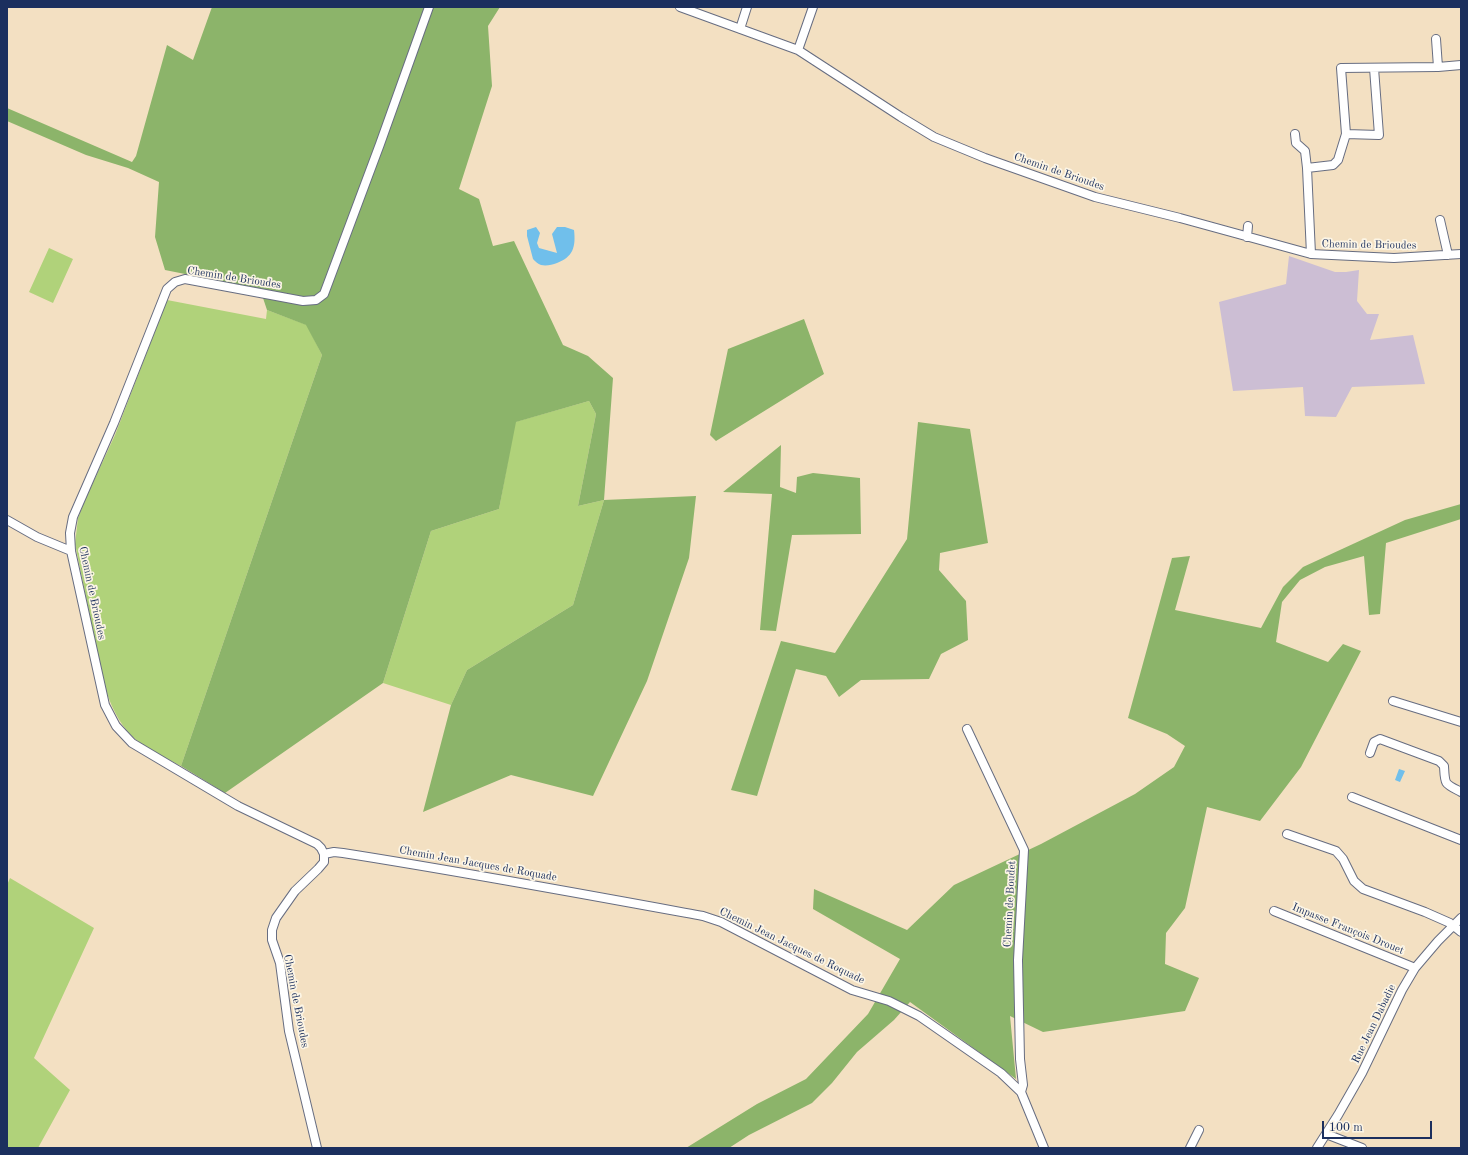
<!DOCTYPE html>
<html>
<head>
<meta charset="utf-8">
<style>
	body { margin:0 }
	#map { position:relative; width:1468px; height:1155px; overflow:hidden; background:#f3e0c2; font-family:"Old Standard TT",serif }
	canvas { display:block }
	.frame { position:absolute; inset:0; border:8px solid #1b2f5e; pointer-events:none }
	.scale { position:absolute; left:1322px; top:1121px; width:110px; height:18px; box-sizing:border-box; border:2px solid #1b2f5e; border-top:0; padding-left:5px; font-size:12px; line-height:14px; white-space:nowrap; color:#1b2f5e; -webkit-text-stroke:3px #fcf5e5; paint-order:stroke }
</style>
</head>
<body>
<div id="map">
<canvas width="1468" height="1155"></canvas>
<div class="frame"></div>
<div class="scale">100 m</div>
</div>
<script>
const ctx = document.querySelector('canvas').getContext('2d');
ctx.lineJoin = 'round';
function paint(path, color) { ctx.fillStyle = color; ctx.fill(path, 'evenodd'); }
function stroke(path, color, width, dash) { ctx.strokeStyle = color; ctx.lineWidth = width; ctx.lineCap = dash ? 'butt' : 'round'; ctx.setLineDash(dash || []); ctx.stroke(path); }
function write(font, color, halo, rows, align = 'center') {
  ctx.font = font + ' "Old Standard TT",serif'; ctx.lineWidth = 3.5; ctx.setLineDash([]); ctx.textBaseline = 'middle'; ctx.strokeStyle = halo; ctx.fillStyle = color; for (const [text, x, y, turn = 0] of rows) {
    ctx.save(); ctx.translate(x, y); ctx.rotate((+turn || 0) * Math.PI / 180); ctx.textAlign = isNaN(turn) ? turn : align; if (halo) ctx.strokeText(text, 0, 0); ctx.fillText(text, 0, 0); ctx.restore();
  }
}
paint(new Path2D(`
	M 1289,256 L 1335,272 L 1346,272 L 1359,270 L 1357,301 L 1367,314 L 1379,314 L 1370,340 L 1413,335 L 1425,384 L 1352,387 L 1336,417 L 1305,416 L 1303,387 L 1233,391 L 1219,302 L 1286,284 Z`), '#ccbed4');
paint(new Path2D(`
	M 49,248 L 73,259 L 53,303 L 29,292 Z
	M 167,300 L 266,319 L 267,310 L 307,325 L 322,355 L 181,766 C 168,759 143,747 133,737 C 118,723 110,703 104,685 L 75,544 L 78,518 L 85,500 L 115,435 Z
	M 589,401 L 596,414 L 578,506 L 604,500 L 573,605 L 467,670 L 451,705 L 383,683 L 431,531 L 499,509 L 515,422 Z
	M 10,878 L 94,928 L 34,1058 L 70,1090 L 38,1148 L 7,1148 L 7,885 Z`), '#b0d27a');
paint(new Path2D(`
	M 212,7 L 500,7 L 488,26 L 492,86 L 459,189 L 479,199 L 493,246 L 514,241 L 563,345 L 588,356 L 613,378 L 604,500 L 696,496 L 689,558 L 647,681 L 593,796 L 511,775 L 423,812 L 451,705 L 467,670 L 573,605 L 604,500 L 578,506 L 596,414 L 589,401 L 516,422 L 499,509 L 431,531 L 383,683 L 225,793 L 181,766 L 322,355 L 306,325 L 267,310 L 260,289 L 165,270 L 155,237 L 159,182 L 128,168 L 86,155 L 7,121 L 7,108 L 132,162 L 136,156 L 167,45 L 193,60 Z
	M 804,319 L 824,374 L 716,441 L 710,435 L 728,349 Z
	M 918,422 L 970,429 L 988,543 L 940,553 L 939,570 L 966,601 L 968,640 L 941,654 L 929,679 L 861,680 L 839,697 L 826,676 L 796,669 L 757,796 L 731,790 L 781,641 L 835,653 L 907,539 Z
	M 781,445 L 780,487 L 796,493 L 797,477 L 813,473 L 860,478 L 861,534 L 792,535 L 776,631 L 760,630 L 772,494 L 723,492 Z
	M 1461,504 L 1461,519 L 1386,543 L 1380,614 L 1369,615 L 1364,556 L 1325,567 L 1300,580 L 1282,602 L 1276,642 L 1328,662 L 1343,644 L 1361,651 L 1301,767 L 1260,821 L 1207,807 L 1185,908 L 1166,933 L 1165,964 L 1199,978 L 1185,1011 L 1043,1032 L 1010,1016 L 1016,1079 L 910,1002 L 894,1020 L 857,1052 L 832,1083 L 812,1103 L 749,1135 L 729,1148 L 686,1148 L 757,1104 L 806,1079 L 868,1014 L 900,959 L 813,909 L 814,889 L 907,930 L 954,885 L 1041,844 L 1135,794 L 1174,767 L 1185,746 L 1167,734 L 1128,718 L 1172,558 L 1190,556 L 1175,610 L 1261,628 L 1283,587 L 1303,567 L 1405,520 Z`), '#8cb46a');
paint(new Path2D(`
	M 536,227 L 540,233 L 537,243 L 539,248 L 557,253 L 552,234 L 557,227 L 565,227 L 574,230 C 576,247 573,257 557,263 C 552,265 546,266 541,265 C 538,264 535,261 533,259 L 527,236 L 527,230 Z
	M 1399,769 L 1405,771 L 1400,782 L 1395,780 Z`), '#70bfeb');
const minor = new Path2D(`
	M 680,7 L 798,50 L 901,117 L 934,137 L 985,158 L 1095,197 L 1180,218 L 1311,254 L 1394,258 L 1461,254
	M 740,29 L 747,7
	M 1436,39 L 1438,67
	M 798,50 L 813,7
	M 1295,134 L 1296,143 L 1305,151 L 1307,168
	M 1346,134 L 1379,135 L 1374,68
	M 1440,220 L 1448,255
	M 1247,237 L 1248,226
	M 1311,254 L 1307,168 L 1333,165 L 1338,160 L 1346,134 L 1341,68 L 1438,67 L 1461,65
	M 7,520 L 37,537 L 71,551
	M 1393,701 L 1461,722
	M 967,729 L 1024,850 L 1018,960 L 1020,1059 L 1023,1085 L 1021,1092
	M 1370,753 L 1374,742 L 1380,739 L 1439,761 L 1444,766 C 1445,785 1444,783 1461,792
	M 1352,797 L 1461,840
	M 1287,834 L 1336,851 L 1343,859 L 1354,881 L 1363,889 L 1425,912 L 1450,923 L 1461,932
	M 324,854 L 334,852 L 343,853 C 464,872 583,894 703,916 L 721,922 L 852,990 L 889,1001 L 919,1016 L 1001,1073 L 1021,1092 L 1044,1148
	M 1274,911 L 1415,968
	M 1326,1134 L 1362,1148
	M 317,1148 L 289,1031 L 280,963 L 272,940 L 272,930 L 276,918 L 295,891 L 318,869 L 324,862 L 324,854 L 321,848 L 317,844 L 238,806 L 132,743 L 116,726 L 105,705 L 71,551 L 70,533 L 73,517 L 114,423 L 167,289 L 175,282 L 185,279 L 303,301 L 316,300 L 324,294 L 380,144 L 429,7
	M 1190,1148 L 1199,1130
	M 1317,1148 L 1338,1115 L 1362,1073 L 1402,990 L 1415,968 L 1438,941 L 1461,918`);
stroke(minor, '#676d81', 10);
stroke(minor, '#fff', 8);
write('11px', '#1b2f5e', '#fcf5e5', [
	["Chemin de Brioudes",1059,172,19],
	["Chemin de Brioudes",1369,245,1],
	["Chemin de Brioudes",234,278,9],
	["Chemin de Brioudes",92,593,78],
	["Chemin Jean Jacques de Roquade",478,864,10],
	["Chemin de Boudet",1010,904,-87],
	["Impasse François Drouet",1348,929,22],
	["Chemin Jean Jacques de Roquade",792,946,26],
	["Chemin de Brioudes",296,1001,79],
	["Rue Jean Dabadie",1374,1024,-64]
]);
</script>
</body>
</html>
